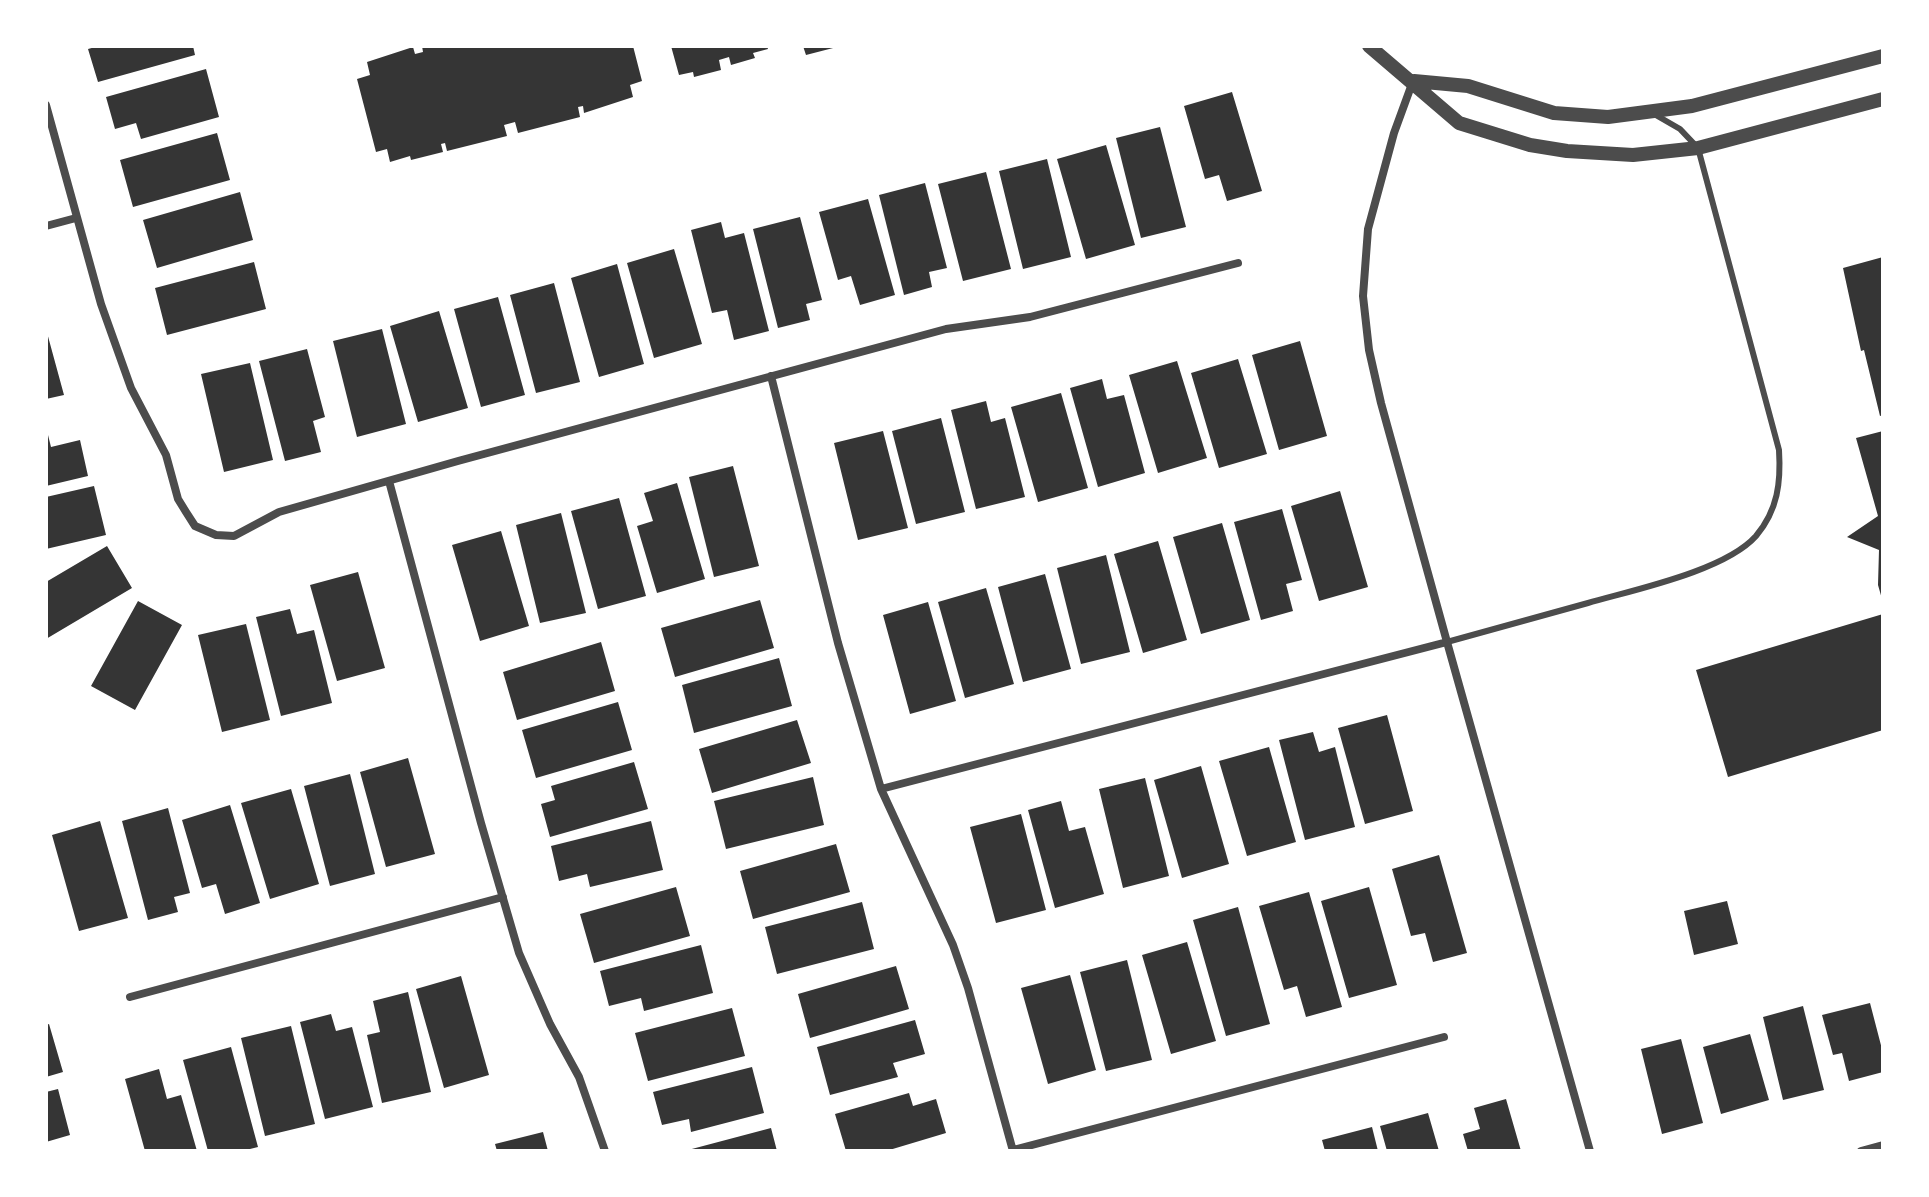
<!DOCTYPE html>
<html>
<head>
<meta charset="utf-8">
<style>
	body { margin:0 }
	#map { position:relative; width:1929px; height:1197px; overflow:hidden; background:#fff; font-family:"Libre Baskerville",serif }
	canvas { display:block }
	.frame { position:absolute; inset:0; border:48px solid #fff; pointer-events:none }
</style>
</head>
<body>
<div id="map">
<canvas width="1929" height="1197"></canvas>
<div class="frame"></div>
</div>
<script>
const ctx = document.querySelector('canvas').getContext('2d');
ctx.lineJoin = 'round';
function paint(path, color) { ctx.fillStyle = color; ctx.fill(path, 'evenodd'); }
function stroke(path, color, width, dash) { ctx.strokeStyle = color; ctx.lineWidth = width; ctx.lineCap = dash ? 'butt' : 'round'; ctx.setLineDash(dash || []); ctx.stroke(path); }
paint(new Path2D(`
	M 99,46 L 193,46 L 195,55 L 98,82 L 88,49 Z
	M 422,46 L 633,46 L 642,81 L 630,85 L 633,97 L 584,113 L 583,106 L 578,107 L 580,117 L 518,133 L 515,122 L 504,125 L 507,136 L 447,151 L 445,143 L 441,144 L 443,152 L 411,160 L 410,156 L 390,162 L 387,149 L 376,152 L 357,79 L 370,75 L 367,62 L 413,47 L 415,54 L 423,52 Z
	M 671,46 L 767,46 L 768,49 L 753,53 L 755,58 L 731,65 L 729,57 L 719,60 L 721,70 L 694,77 L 693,72 L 679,75 Z
	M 803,46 L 837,46 L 837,47 L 806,55 Z
	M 206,69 L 219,117 L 141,139 L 136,123 L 115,129 L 106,97 Z
	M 1232,92 L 1262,191 L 1227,201 L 1219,175 L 1205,179 L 1184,106 Z
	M 1160,127 L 1186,227 L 1141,238 L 1116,138 Z
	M 217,133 L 230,180 L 133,207 L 120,160 Z
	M 1106,145 L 1135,245 L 1086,259 L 1057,159 Z
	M 1047,159 L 1071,257 L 1023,269 L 999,171 Z
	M 986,172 L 1011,269 L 963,281 L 938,184 Z
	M 925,183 L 947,268 L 929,272 L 932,287 L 904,295 L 879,195 Z
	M 240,192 L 253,240 L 157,268 L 143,220 Z
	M 868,199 L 895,295 L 860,305 L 851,276 L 838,280 L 819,212 Z
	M 800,217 L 822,300 L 806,304 L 810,320 L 778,328 L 753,229 Z
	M 721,222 L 725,238 L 744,233 L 769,331 L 734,340 L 727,310 L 712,313 L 691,230 Z
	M 674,249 L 702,344 L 654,358 L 627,263 Z
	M 1883,257 L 1883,415 L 1880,416 L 1864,350 L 1861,351 L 1843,268 Z
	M 254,262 L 266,309 L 167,335 L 155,288 Z
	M 617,264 L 644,364 L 599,377 L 571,278 Z
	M 554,283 L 580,382 L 536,393 L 510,295 Z
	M 498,297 L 525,395 L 481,407 L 454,309 Z
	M 439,311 L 468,408 L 418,422 L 390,326 Z
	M 46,329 L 64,395 L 46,399 Z
	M 382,329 L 406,424 L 357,437 L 333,341 Z
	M 1300,341 L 1327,436 L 1279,450 L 1252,355 Z
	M 307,349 L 325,417 L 313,421 L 321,452 L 285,461 L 259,361 Z
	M 1238,359 L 1267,454 L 1219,468 L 1191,373 Z
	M 1177,361 L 1207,458 L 1158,473 L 1129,375 Z
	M 250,363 L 273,460 L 224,472 L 201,374 Z
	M 1102,379 L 1107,399 L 1124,395 L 1145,473 L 1098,487 L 1070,388 Z
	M 1061,393 L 1088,488 L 1038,502 L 1011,407 Z
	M 986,401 L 991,422 L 1005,418 L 1025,497 L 976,509 L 951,410 Z
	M 941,418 L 965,512 L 916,524 L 892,431 Z
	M 47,431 L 51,447 L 80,440 L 88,476 L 46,486 Z
	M 883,431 L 908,528 L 858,540 L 834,443 Z
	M 1883,431 L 1883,599 L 1882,599 L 1878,585 L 1879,550 L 1847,537 L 1878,516 L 1856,438 Z
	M 733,466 L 759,566 L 714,577 L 689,477 Z
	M 677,483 L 705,579 L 657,593 L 637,526 L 653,521 L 644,493 Z
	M 94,486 L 106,535 L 46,549 L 46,497 Z
	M 1340,491 L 1368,587 L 1319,601 L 1291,506 Z
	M 619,498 L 646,596 L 598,609 L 571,511 Z
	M 1282,509 L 1302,580 L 1286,584 L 1293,611 L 1261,620 L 1234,522 Z
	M 561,513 L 586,613 L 540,623 L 516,525 Z
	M 1222,523 L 1250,620 L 1201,634 L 1173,537 Z
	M 501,531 L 529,626 L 480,641 L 452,545 Z
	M 1158,541 L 1187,640 L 1143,653 L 1114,554 Z
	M 107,546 L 132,588 L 46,639 L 46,582 Z
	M 1106,555 L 1130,652 L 1081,664 L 1057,568 Z
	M 358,572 L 385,668 L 337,681 L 310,585 Z
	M 1045,574 L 1071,669 L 1023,682 L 998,587 Z
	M 986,588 L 1014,684 L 965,698 L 938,602 Z
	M 760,600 L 774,648 L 675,677 L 661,628 Z
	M 138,601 L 182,625 L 135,710 L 91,686 Z
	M 928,602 L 956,701 L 910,714 L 883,615 Z
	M 290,609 L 297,634 L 314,630 L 332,703 L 281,716 L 256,617 Z
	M 1883,614 L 1883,730 L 1728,777 L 1696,670 Z
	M 246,624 L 270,720 L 222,732 L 198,635 Z
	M 601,642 L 615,691 L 517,720 L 503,672 Z
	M 779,658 L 792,706 L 694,733 L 682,685 Z
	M 618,702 L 632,750 L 536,778 L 522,730 Z
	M 1387,715 L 1413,811 L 1365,824 L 1338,728 Z
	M 797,720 L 811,763 L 712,793 L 699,749 Z
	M 1313,732 L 1319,752 L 1335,747 L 1355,827 L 1305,840 L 1279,740 Z
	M 1269,747 L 1296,842 L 1247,856 L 1219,761 Z
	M 408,758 L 435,854 L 386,867 L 360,772 Z
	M 634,762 L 648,809 L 550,837 L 541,804 L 555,800 L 551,786 Z
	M 1201,766 L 1229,864 L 1182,878 L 1154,780 Z
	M 350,774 L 375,874 L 330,886 L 304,786 Z
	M 813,777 L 824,825 L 726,849 L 714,801 Z
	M 1145,778 L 1169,876 L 1123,888 L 1099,789 Z
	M 291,789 L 319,884 L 270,899 L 241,803 Z
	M 1061,801 L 1069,831 L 1085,827 L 1104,894 L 1055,908 L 1028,810 Z
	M 230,805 L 260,903 L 225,914 L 216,884 L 202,888 L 182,820 Z
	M 168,808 L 190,893 L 174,897 L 178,912 L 148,920 L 122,821 Z
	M 1021,814 L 1046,910 L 996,923 L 970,827 Z
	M 100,821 L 128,918 L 79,931 L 52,835 Z
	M 651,821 L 663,870 L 590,887 L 587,874 L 559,881 L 551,846 Z
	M 836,844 L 850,892 L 753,919 L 740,871 Z
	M 1439,855 L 1467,953 L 1433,962 L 1425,933 L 1411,936 L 1392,869 Z
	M 676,887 L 690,936 L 594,963 L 580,914 Z
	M 1369,887 L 1397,985 L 1349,998 L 1321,901 Z
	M 1309,892 L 1342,1007 L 1306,1017 L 1297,986 L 1284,990 L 1259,906 Z
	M 1727,901 L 1738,944 L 1694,955 L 1684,911 Z
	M 862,902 L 874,949 L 777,974 L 765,927 Z
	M 1238,907 L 1270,1024 L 1226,1036 L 1193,920 Z
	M 1187,942 L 1216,1041 L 1171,1054 L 1142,955 Z
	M 701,945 L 713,993 L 644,1011 L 641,998 L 609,1006 L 600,971 Z
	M 1127,960 L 1152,1060 L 1106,1071 L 1080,972 Z
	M 896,966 L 909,1009 L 810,1038 L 798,994 Z
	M 1070,975 L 1096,1070 L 1048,1084 L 1021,988 Z
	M 461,976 L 489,1075 L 444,1088 L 416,989 Z
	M 408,992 L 431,1092 L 382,1103 L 367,1035 L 380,1032 L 373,1001 Z
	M 1870,1003 L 1883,1053 L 1883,1072 L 1849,1081 L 1842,1053 L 1833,1055 L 1822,1015 Z
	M 1803,1006 L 1824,1090 L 1783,1100 L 1763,1017 Z
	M 732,1008 L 745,1056 L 648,1081 L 635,1033 Z
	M 331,1014 L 336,1031 L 352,1027 L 373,1107 L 325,1119 L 300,1022 Z
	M 915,1020 L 925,1054 L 893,1063 L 898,1077 L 830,1095 L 817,1047 Z
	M 49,1024 L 63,1072 L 46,1077 L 46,1025 Z
	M 291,1026 L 315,1124 L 265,1136 L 241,1038 Z
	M 1750,1034 L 1769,1100 L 1721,1114 L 1703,1047 Z
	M 1681,1039 L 1703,1123 L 1662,1134 L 1641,1049 Z
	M 231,1047 L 258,1147 L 242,1151 L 208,1151 L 183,1060 Z
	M 752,1067 L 764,1113 L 691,1132 L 689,1119 L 662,1125 L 653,1092 Z
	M 159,1069 L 167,1099 L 181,1095 L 197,1151 L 145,1151 L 125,1079 Z
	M 58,1089 L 70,1135 L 46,1142 L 46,1092 Z
	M 909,1093 L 913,1106 L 936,1099 L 946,1133 L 886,1151 L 846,1151 L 835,1114 Z
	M 1506,1099 L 1521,1151 L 1468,1151 L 1463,1134 L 1480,1129 L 1474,1108 Z
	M 1428,1113 L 1439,1151 L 1387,1151 L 1380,1126 Z
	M 1372,1127 L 1378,1151 L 1325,1151 L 1322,1140 Z
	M 771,1128 L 777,1151 L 688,1151 L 688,1150 Z
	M 543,1132 L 548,1151 L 497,1151 L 495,1144 Z`), '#353535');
stroke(new Path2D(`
	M 1447,642 C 1494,629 1541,616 1588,603 C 1633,590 1725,571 1756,536 C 1778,510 1781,482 1779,450 L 1698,148 L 1680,129 L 1654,114`), '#4c4c4c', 6);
stroke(new Path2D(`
	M 1413,81 L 1394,133 L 1368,229 L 1363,296 L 1369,350 L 1381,403 L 1447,642 L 1590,1151
	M 46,105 L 101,304 L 131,388 L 166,455 L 178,499 L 186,512 L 195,526 L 216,535 L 234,536 L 279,512 L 458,461 L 946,329 L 1030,317 L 1238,263
	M 46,226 L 76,218
	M 771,376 L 838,643 L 881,789 L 953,945 L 968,988 L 1013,1151
	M 389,481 L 481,823 L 519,953 L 550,1024 L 579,1077 L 605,1151
	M 881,789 L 1447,642
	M 130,997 L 503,897
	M 1013,1150 L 1444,1037
	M 1861,1151 L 1883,1145`), '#4c4c4c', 8);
stroke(new Path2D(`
	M 1369,46 L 1459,123 L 1530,145 L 1567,151 L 1633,155 L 1698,148 L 1883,99
	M 1414,81 L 1468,86 L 1554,113 L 1608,117 L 1692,106 L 1883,56`), '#4c4c4c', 14);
</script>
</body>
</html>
